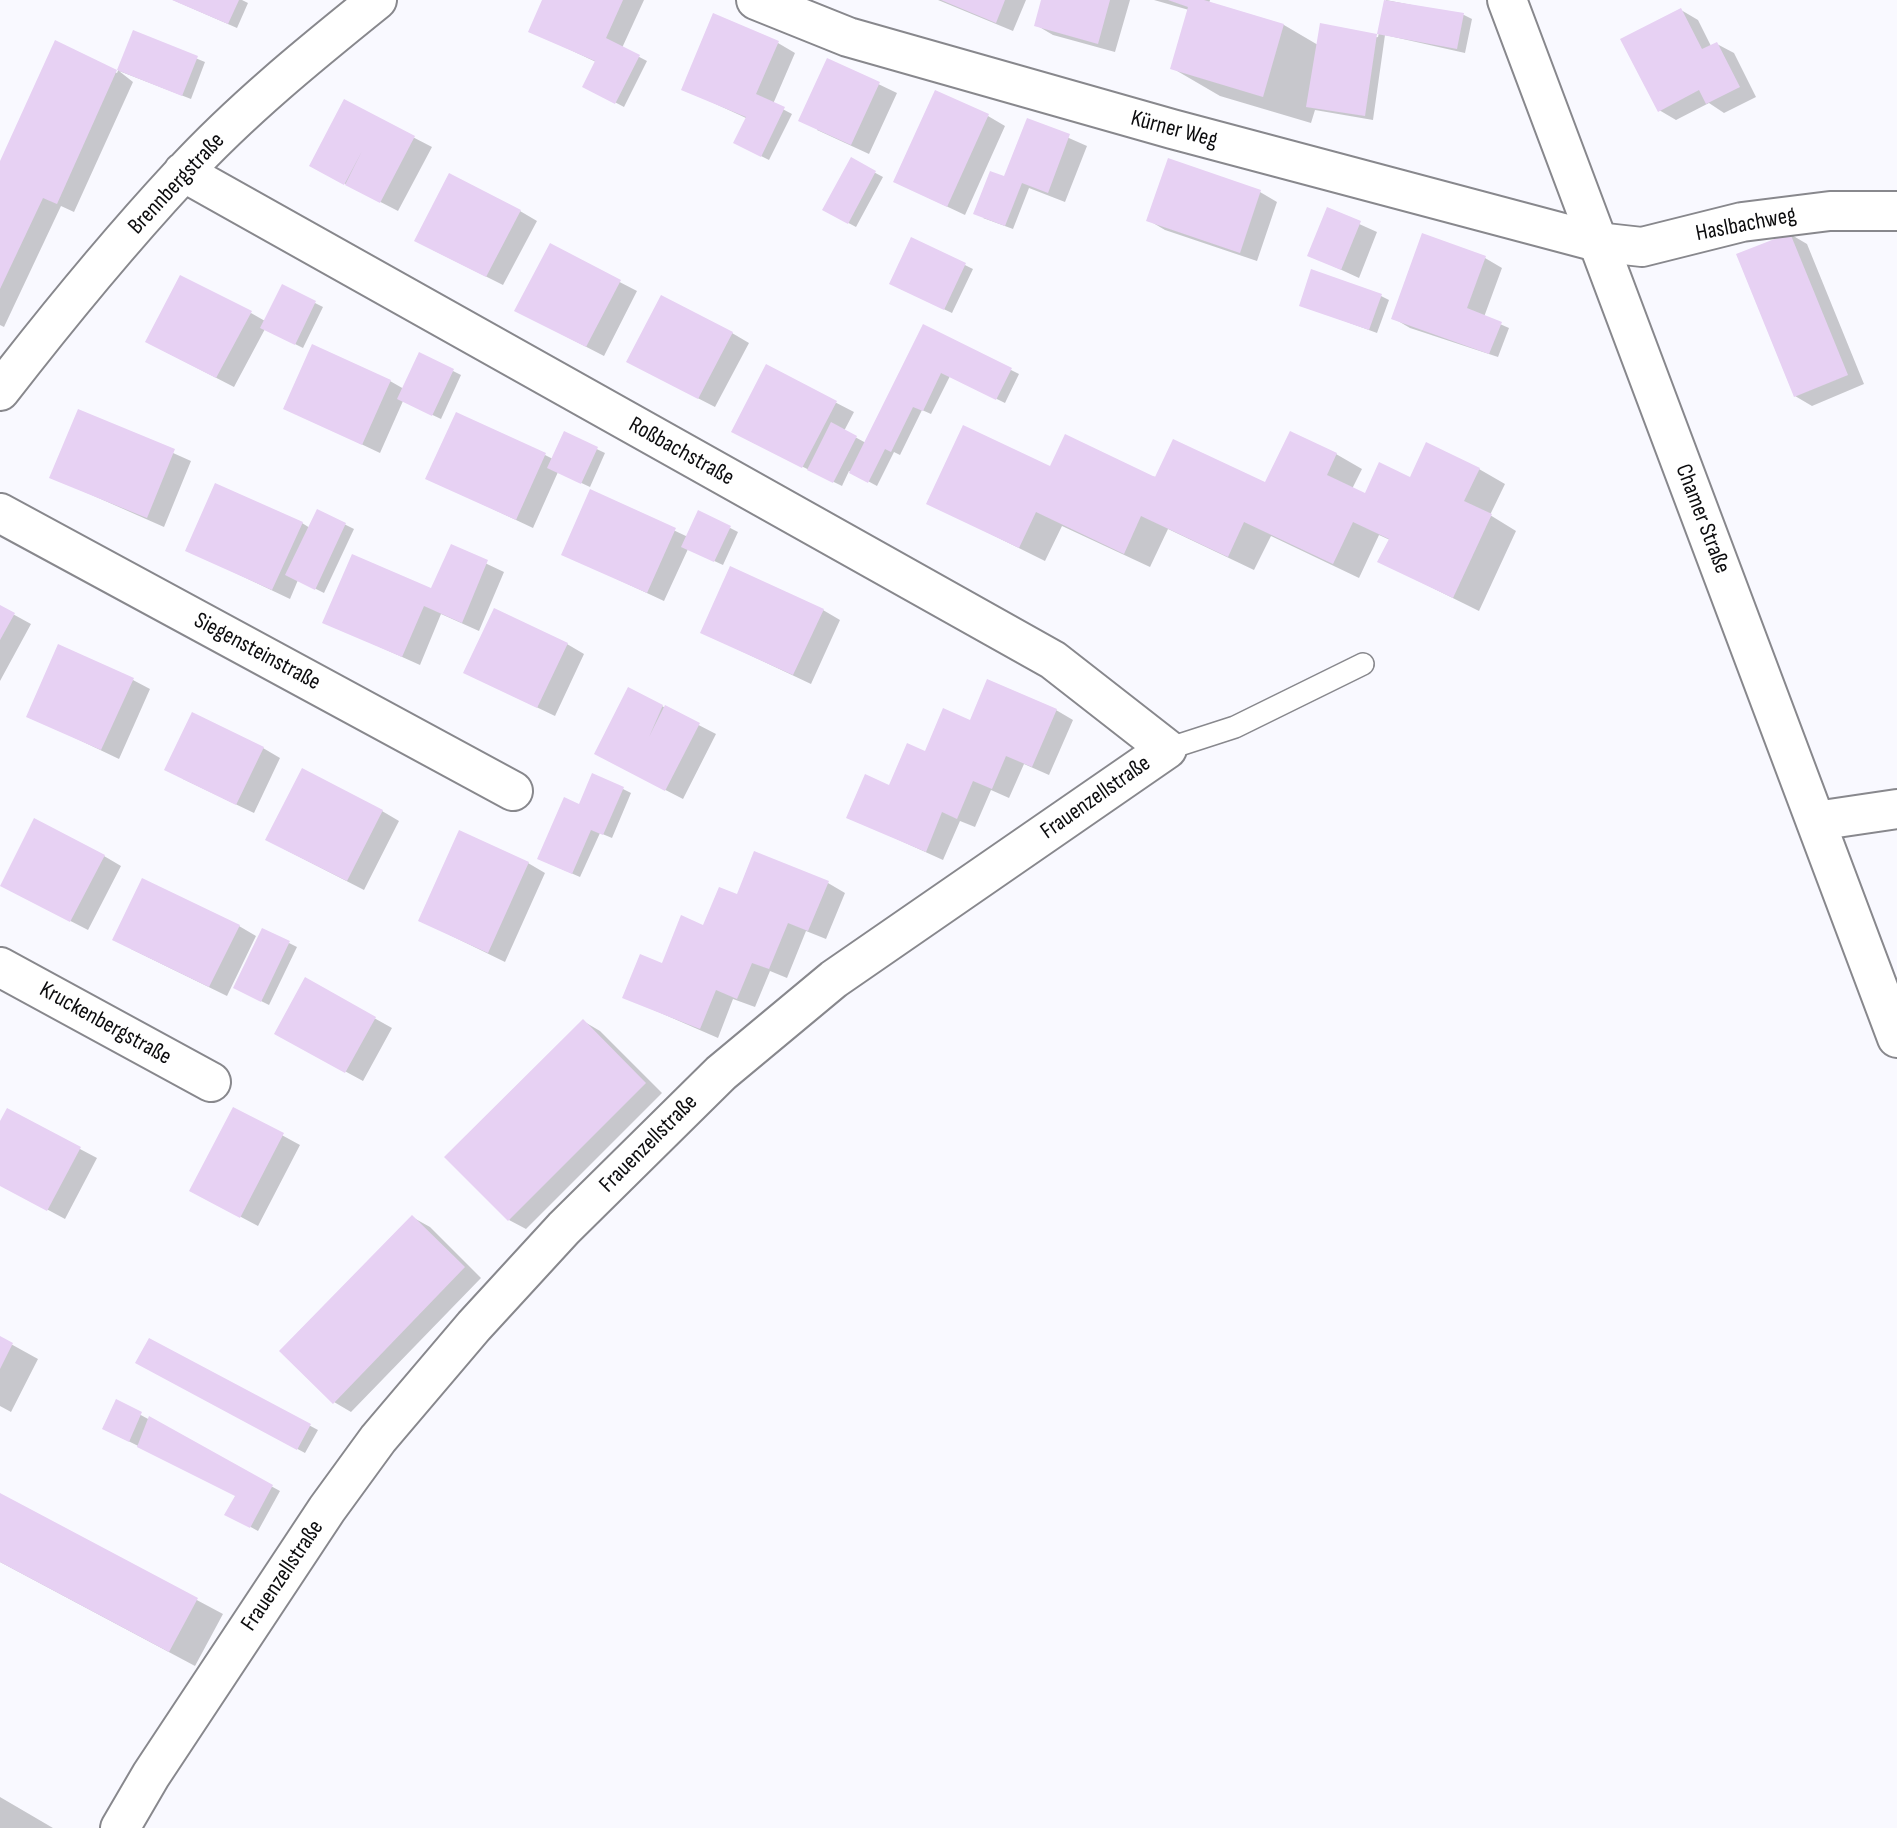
<!DOCTYPE html>
<html>
<head>
<meta charset="utf-8">
<style>
	body { margin:0 }
	canvas { display:block; background:#f9f9ff }
</style>
</head>
<body>
<canvas width="1897" height="1828"></canvas>
<script>
const ctx = document.querySelector('canvas').getContext('2d');
ctx.lineJoin = 'round';
function paint(path, color) { ctx.fillStyle = color; ctx.fill(path, 'evenodd'); }
function stroke(path, color, width, dash) { ctx.strokeStyle = color; ctx.lineWidth = width; ctx.lineCap = dash ? 'butt' : 'round'; ctx.setLineDash(dash || []); ctx.stroke(path); }
function write(font, color, halo, rows, align = 'center') {
  ctx.font = font + ' "Sofia Sans Condensed",sans-serif'; ctx.lineWidth = 5; ctx.setLineDash([]); ctx.textBaseline = 'middle'; ctx.strokeStyle = halo; ctx.fillStyle = color; for (const [text, x, y, turn = 0] of rows) {
    ctx.save(); ctx.translate(x, y); ctx.rotate((+turn || 0) * Math.PI / 180); ctx.textAlign = isNaN(turn) ? turn : align; if (halo) ctx.strokeText(text, 0, 0); ctx.fillText(text, 0, 0); ctx.restore();
  }
}
paint(new Path2D(`
	M 173,0 L 242,0 L 248,3 L 237,28 Z
	M 544,0 L 644,0 L 622,48 L 647,61 L 624,107 L 590,89 L 596,62 L 530,31 Z
	M 938,0 L 1026,0 L 1013,31 Z
	M 1043,0 L 1130,0 L 1115,52 L 1053,35 L 1036,25 Z
	M 1154,0 L 1210,0 L 1209,3 L 1284,25 L 1318,45 L 1378,37 L 1386,0 L 1464,15 L 1472,19 L 1465,53 L 1385,35 L 1373,120 L 1315,110 L 1311,123 L 1220,96 L 1172,68 L 1189,10 Z
	M 1681,10 L 1698,20 L 1711,46 L 1717,44 L 1734,53 L 1756,97 L 1724,113 L 1709,103 L 1676,120 L 1659,110 Z
	M 134,33 L 205,62 L 191,99 L 119,71 L 133,82 L 74,212 L 61,206 L 4,327 L 0,325 L 0,165 L 56,43 L 117,73 Z
	M 778,43 L 795,53 L 773,104 L 792,114 L 769,160 L 743,147 L 746,118 L 683,89 Z
	M 828,60 L 897,93 L 869,154 L 817,130 Z
	M 345,102 L 432,147 L 398,211 L 328,175 Z
	M 988,116 L 1005,126 L 965,215 L 895,182 Z
	M 1028,120 L 1087,146 L 1065,202 L 1029,188 L 1013,229 L 983,218 L 1012,181 Z
	M 851,160 L 883,177 L 856,227 L 824,210 Z
	M 1260,192 L 1277,202 L 1257,261 L 1165,230 L 1148,220 Z
	M 1328,210 L 1377,232 L 1359,278 L 1309,255 Z
	M 520,211 L 537,221 L 503,285 L 433,250 Z
	M 1790,234 L 1807,244 L 1864,384 L 1812,406 L 1795,396 Z
	M 912,239 L 973,269 L 952,313 L 899,288 Z
	M 550,246 L 637,291 L 604,356 L 534,320 Z
	M 1485,258 L 1502,268 L 1484,317 L 1509,328 L 1498,357 L 1410,328 L 1393,318 Z
	M 283,287 L 323,307 L 303,348 L 265,329 L 234,387 L 164,351 L 251,313 L 265,321 Z
	M 1381,296 L 1389,300 L 1377,333 L 1301,305 Z
	M 923,326 L 1019,374 L 1005,403 L 950,376 L 931,414 L 922,410 L 900,455 L 894,452 L 877,486 L 849,471 L 842,486 L 750,441 L 767,367 L 854,412 L 844,431 L 866,443 Z
	M 732,333 L 749,343 L 715,407 L 645,371 Z
	M 453,371 L 461,375 L 441,419 L 403,401 L 380,453 L 285,408 L 390,381 L 404,389 Z
	M 79,411 L 191,461 L 164,527 L 51,477 Z
	M 565,434 L 605,453 L 590,487 L 558,472 L 533,528 L 427,478 L 545,455 L 553,459 Z
	M 1336,454 L 1362,469 L 1352,489 L 1366,495 L 1411,480 L 1479,469 L 1505,484 L 1490,515 L 1516,531 L 1479,611 L 1380,562 L 1390,540 L 1379,535 L 1359,578 L 1271,536 L 1254,570 L 1168,529 L 1150,567 L 1062,526 L 1045,561 L 928,503 L 1051,469 L 1266,485 Z
	M 591,491 L 688,537 L 699,512 L 738,532 L 723,565 L 688,549 L 664,601 L 563,554 Z
	M 318,511 L 354,529 L 324,593 L 298,580 L 290,599 L 187,550 L 302,523 L 310,528 Z
	M 451,547 L 504,572 L 479,631 L 441,614 L 420,665 L 324,622 L 432,590 Z
	M 0,607 L 31,624 L 0,681 Z
	M 823,610 L 840,620 L 811,684 L 703,633 Z
	M 567,644 L 584,654 L 555,716 L 465,673 Z
	M 133,680 L 150,689 L 119,759 L 29,716 Z
	M 629,689 L 716,734 L 683,799 L 613,763 Z
	M 1056,710 L 1073,720 L 1049,775 L 1024,764 L 1009,798 L 991,790 L 975,827 L 960,821 L 943,860 L 848,817 L 890,787 L 926,753 L 971,722 Z
	M 263,748 L 280,758 L 254,813 L 183,779 Z
	M 623,789 L 631,793 L 612,838 L 600,833 L 580,877 L 548,863 L 580,806 Z
	M 382,811 L 399,821 L 364,890 L 284,849 Z
	M 104,856 L 121,866 L 88,930 L 18,894 Z
	M 528,863 L 545,873 L 505,962 L 421,921 Z
	M 828,883 L 845,893 L 826,939 L 806,931 L 787,978 L 770,971 L 755,1007 L 733,999 L 718,1038 L 624,997 L 738,896 Z
	M 239,926 L 256,936 L 227,996 L 131,949 Z
	M 263,930 L 297,947 L 269,1005 L 243,992 Z
	M 306,980 L 392,1028 L 363,1081 L 293,1043 Z
	M 583,1021 L 600,1031 L 662,1093 L 526,1229 L 509,1220 Z
	M 234,1109 L 300,1145 L 258,1226 L 209,1200 Z
	M 0,1125 L 80,1149 L 97,1158 L 65,1219 L 0,1184 Z
	M 412,1217 L 430,1227 L 481,1278 L 351,1412 L 334,1402 Z
	M 0,1338 L 38,1359 L 11,1412 L 0,1406 Z
	M 149,1340 L 318,1430 L 305,1453 L 137,1363 Z
	M 117,1402 L 280,1491 L 258,1531 L 227,1514 L 237,1495 L 112,1433 Z
	M 0,1495 L 223,1614 L 195,1666 L 0,1562 Z
	M 0,1797 L 53,1828 L 0,1828 Z`), '#0003');
paint(new Path2D(`
	M 172,0 L 239,0 L 228,24 Z
	M 542,0 L 623,0 L 606,38 L 640,55 L 615,104 L 582,87 L 595,61 L 528,32 Z
	M 941,0 L 1005,0 L 996,23 Z
	M 1041,0 L 1110,0 L 1098,44 L 1034,26 Z
	M 1168,0 L 1204,0 L 1284,24 L 1263,97 L 1170,69 L 1188,7 Z
	M 1384,0 L 1464,13 L 1457,49 L 1377,34 Z
	M 1681,8 L 1702,49 L 1717,42 L 1740,87 L 1706,104 L 1699,90 L 1658,112 L 1620,39 Z
	M 713,13 L 779,41 L 756,94 L 785,107 L 761,157 L 733,143 L 746,117 L 681,90 Z
	M 1320,23 L 1377,34 L 1365,116 L 1306,107 Z
	M 133,30 L 198,56 L 182,96 L 117,70 L 57,204 L 43,198 L 0,289 L 0,161 L 55,40 L 117,70 Z
	M 827,58 L 880,82 L 851,145 L 798,121 Z
	M 935,90 L 989,114 L 947,207 L 893,182 Z
	M 344,99 L 415,136 L 380,203 L 345,185 L 362,151 L 344,185 L 309,166 Z
	M 1027,118 L 1070,134 L 1048,193 L 1022,183 L 1005,226 L 973,214 L 990,171 L 1004,176 Z
	M 851,157 L 876,171 L 848,224 L 822,210 Z
	M 1168,158 L 1261,190 L 1240,253 L 1146,221 Z
	M 449,173 L 521,210 L 486,277 L 414,241 Z
	M 1327,207 L 1361,221 L 1341,270 L 1307,256 Z
	M 1422,233 L 1486,256 L 1467,308 L 1502,322 L 1489,354 L 1391,319 Z
	M 1790,233 L 1848,375 L 1794,397 L 1736,254 Z
	M 911,237 L 966,263 L 944,310 L 889,284 Z
	M 550,243 L 621,280 L 586,347 L 514,311 Z
	M 1311,269 L 1382,294 L 1369,330 L 1299,306 Z
	M 180,275 L 252,311 L 216,378 L 145,342 Z
	M 282,284 L 316,301 L 295,345 L 260,328 Z
	M 661,295 L 733,332 L 698,399 L 626,362 Z
	M 923,324 L 1012,368 L 996,400 L 941,373 L 923,411 L 913,407 L 891,452 L 885,449 L 868,483 L 849,473 Z
	M 312,344 L 391,380 L 362,445 L 283,409 Z
	M 419,352 L 454,369 L 432,416 L 397,399 Z
	M 766,364 L 837,401 L 802,468 L 731,432 Z
	M 78,409 L 175,449 L 147,518 L 49,478 Z
	M 456,412 L 546,453 L 516,520 L 425,479 Z
	M 831,422 L 857,436 L 833,483 L 807,470 Z
	M 963,425 L 1050,466 L 1065,434 L 1155,477 L 1173,439 L 1265,482 L 1290,431 L 1337,453 L 1327,475 L 1365,493 L 1379,462 L 1410,477 L 1426,442 L 1480,468 L 1464,501 L 1492,514 L 1453,598 L 1377,562 L 1389,539 L 1353,522 L 1333,564 L 1244,522 L 1228,557 L 1141,516 L 1124,554 L 1036,512 L 1019,548 L 926,504 Z
	M 564,431 L 598,447 L 581,484 L 547,468 Z
	M 215,483 L 303,522 L 272,590 L 185,551 Z
	M 590,489 L 676,528 L 647,593 L 561,555 Z
	M 317,509 L 346,523 L 315,590 L 285,575 Z
	M 698,510 L 731,526 L 714,562 L 681,547 Z
	M 451,544 L 488,560 L 462,623 L 424,606 L 402,657 L 322,623 L 352,554 L 431,588 Z
	M 730,566 L 824,609 L 793,675 L 700,633 Z
	M 0,605 L 15,613 L 0,640 Z
	M 494,608 L 568,643 L 537,708 L 463,673 Z
	M 58,644 L 134,678 L 101,750 L 26,717 Z
	M 987,679 L 1057,709 L 1032,767 L 1006,756 L 992,789 L 973,781 L 957,819 L 942,812 L 926,852 L 846,818 L 865,774 L 889,785 L 907,743 L 925,751 L 943,708 L 970,720 Z
	M 628,687 L 663,705 L 649,737 L 665,705 L 700,723 L 665,791 L 594,754 Z
	M 192,712 L 264,747 L 236,805 L 164,770 Z
	M 302,768 L 383,810 L 347,881 L 265,840 Z
	M 592,773 L 624,787 L 603,835 L 591,830 L 572,874 L 537,859 L 564,797 L 579,804 Z
	M 34,818 L 105,855 L 70,922 L 0,886 Z
	M 459,830 L 529,862 L 488,953 L 418,921 Z
	M 754,851 L 829,881 L 808,931 L 788,923 L 769,969 L 752,963 L 737,999 L 716,990 L 700,1029 L 622,998 L 640,954 L 662,963 L 681,915 L 703,925 L 719,887 L 737,894 Z
	M 142,878 L 240,925 L 209,987 L 112,940 Z
	M 262,928 L 290,941 L 261,1002 L 233,988 Z
	M 305,977 L 376,1017 L 345,1073 L 274,1034 Z
	M 583,1019 L 646,1083 L 508,1221 L 444,1157 Z
	M 233,1107 L 284,1133 L 240,1218 L 189,1191 Z
	M 7,1108 L 81,1147 L 47,1211 L 0,1186 L 0,1121 Z
	M 412,1215 L 465,1267 L 333,1404 L 279,1351 Z
	M 0,1336 L 13,1343 L 0,1369 Z
	M 149,1338 L 311,1424 L 297,1450 L 135,1363 Z
	M 116,1399 L 142,1412 L 129,1442 L 102,1429 Z
	M 149,1416 L 273,1485 L 250,1528 L 224,1515 L 235,1496 L 137,1447 Z
	M 0,1493 L 198,1598 L 169,1652 L 0,1562 Z`), '#e7d1f3');
const service = new Path2D(`
	M 1167,749 L 1235,727 L 1363,664`);
const minor = new Path2D(`
	M 756,0 L 848,37 L 1172,129 L 1597,242 L 1642,247 L 1742,222 L 1830,211 L 1897,211
	M 0,391 C 58,316 118,243 182,174 C 241,110 310,54 377,0
	M 0,513 L 513,791
	M 1816,821 L 1897,809
	M 0,967 L 211,1082
	M 120,1828 L 151,1775 L 327,1509 L 378,1439 L 474,1326 L 564,1228 L 721,1073 L 834,979 L 1167,749 L 1053,660 L 183,172`);
const tertiary = new Path2D(`
	M 1507,0 L 1897,1038`);
stroke(service, '#88888d', 24);
stroke(minor, '#88888d', 42);
stroke(tertiary, '#88888d', 42);
stroke(service, '#fff', 21);
stroke(minor, '#fff', 38);
stroke(tertiary, '#fff', 38);
write('23px', '#0c0c0e', '#fff', [
	["Kürner Weg",1174,130,15],
	["Brennbergstraße",177,184,-47],
	["Haslbachweg",1746,225,-11],
	["Roßbachstraße",681,452,29],
	["Chamer Straße",1702,519,69],
	["Siegensteinstraße",257,652,28],
	["Frauenzellstraße",1096,798,-35],
	["Kruckenbergstraße",105,1024,29],
	["Frauenzellstraße",649,1144,-45],
	["Frauenzellstraße",283,1576,-56]
]);
</script>
</body>
</html>
